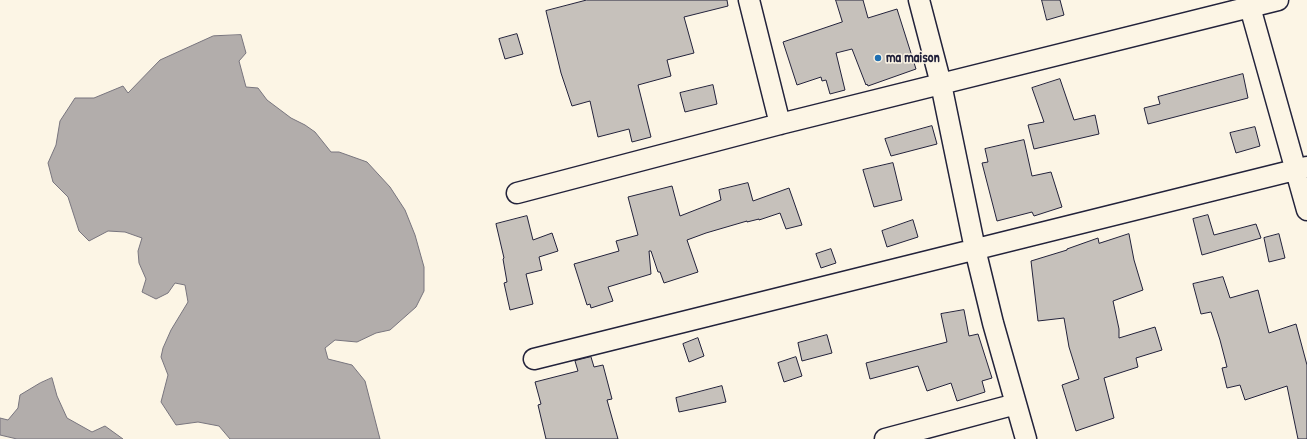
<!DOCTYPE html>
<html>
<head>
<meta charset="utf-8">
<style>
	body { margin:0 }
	canvas { display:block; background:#fcf5e5 }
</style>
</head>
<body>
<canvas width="1307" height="439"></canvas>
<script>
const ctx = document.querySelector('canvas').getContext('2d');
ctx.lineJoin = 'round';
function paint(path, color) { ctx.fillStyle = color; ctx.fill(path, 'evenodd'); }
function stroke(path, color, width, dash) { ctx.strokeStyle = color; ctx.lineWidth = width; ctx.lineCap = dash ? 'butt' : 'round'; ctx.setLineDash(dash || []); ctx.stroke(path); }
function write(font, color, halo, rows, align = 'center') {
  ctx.font = font + ' "Patrick Hand",sans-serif'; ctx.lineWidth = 3; ctx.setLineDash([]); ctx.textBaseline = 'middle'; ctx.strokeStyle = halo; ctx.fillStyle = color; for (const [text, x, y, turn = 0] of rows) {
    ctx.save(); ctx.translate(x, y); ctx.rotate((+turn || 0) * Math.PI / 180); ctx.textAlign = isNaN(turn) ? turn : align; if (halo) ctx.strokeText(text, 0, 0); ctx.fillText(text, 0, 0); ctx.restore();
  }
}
const water = new Path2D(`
	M 241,35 L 246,53 L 239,61 L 246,87 L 258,88 L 267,100 L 291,118 L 305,125 L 315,132 L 331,152 L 339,152 L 367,162 L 390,187 L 405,210 L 415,235 L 424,267 L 424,291 L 416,307 L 390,330 L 376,333 L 357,342 L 335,340 L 325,348 L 328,359 L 352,365 L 365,381 L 380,439 L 230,439 L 219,426 L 198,422 L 176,425 L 161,402 L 168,375 L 161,357 L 163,348 L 171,330 L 188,302 L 185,285 L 175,283 L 168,293 L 156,299 L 142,292 L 146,279 L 139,263 L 138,251 L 142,238 L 125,232 L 108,231 L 89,241 L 79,231 L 68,197 L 53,182 L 48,163 L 56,145 L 60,121 L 75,98 L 94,98 L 123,86 L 128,93 L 160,60 L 213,36 Z
	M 52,378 L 57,396 L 67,418 L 92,432 L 105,426 L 123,439 L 17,439 L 0,435 L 0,418 L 8,420 L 18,408 L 20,395 L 40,383 Z`);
paint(water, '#b2adab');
stroke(water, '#78757e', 1);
const building = new Path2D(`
	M 587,0 L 727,0 L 728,6 L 684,17 L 694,53 L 667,60 L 671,76 L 638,85 L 651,137 L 632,142 L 629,129 L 598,137 L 590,101 L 572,106 L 561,73 L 546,11 Z
	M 836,0 L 863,0 L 868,18 L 897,9 L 916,69 L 868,86 L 867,84 L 866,85 L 852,49 L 836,53 L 845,90 L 830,94 L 826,80 L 822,81 L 821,77 L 797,85 L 783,42 L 842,22 Z
	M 1042,0 L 1060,0 L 1064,15 L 1047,20 Z
	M 517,34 L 523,54 L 505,59 L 499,39 Z
	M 1243,74 L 1248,98 L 1148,124 L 1144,108 L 1160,104 L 1158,97 Z
	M 1060,79 L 1074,120 L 1095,115 L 1099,134 L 1034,149 L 1028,125 L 1044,122 L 1032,88 Z
	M 713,85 L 717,104 L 685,112 L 680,93 Z
	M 932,126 L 937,144 L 891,156 L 885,139 Z
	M 1255,127 L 1260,146 L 1236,153 L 1230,133 Z
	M 1024,140 L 1032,176 L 1051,172 L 1062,207 L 1034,216 L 1032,212 L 997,221 L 982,163 L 988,162 L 985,149 Z
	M 893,163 L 902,200 L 874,207 L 863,170 Z
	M 748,183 L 753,201 L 789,188 L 802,225 L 786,229 L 780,213 L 759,220 L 759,219 L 747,222 L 747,221 L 706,233 L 687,240 L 698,272 L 664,283 L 660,272 L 658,272 L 651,251 L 649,251 L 651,274 L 608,287 L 613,301 L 591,308 L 590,304 L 587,305 L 574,264 L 619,251 L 616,241 L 638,235 L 628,197 L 672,186 L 680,216 L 721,200 L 719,190 Z
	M 1208,215 L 1214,235 L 1256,224 L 1261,238 L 1202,255 L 1193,219 Z
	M 527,216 L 533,240 L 552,233 L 558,251 L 539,257 L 542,270 L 526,274 L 533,304 L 510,310 L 504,283 L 507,282 L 503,259 L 504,258 L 496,224 Z
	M 913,220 L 918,237 L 887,247 L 882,231 Z
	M 1129,234 L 1134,260 L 1143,290 L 1113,301 L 1119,329 L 1119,338 L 1155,327 L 1162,350 L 1136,358 L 1138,367 L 1104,378 L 1114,418 L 1076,431 L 1062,385 L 1079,379 L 1069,347 L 1064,318 L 1038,321 L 1031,261 L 1067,250 L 1067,249 L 1098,238 L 1099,243 Z
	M 1279,234 L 1285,258 L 1269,262 L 1264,238 Z
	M 831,249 L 836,263 L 821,268 L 816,254 Z
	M 1223,277 L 1230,298 L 1258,290 L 1269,333 L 1296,324 L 1307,365 L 1307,439 L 1298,439 L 1287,386 L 1245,400 L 1240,385 L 1227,388 L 1222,368 L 1227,367 L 1220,340 L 1211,312 L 1201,314 L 1193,284 Z
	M 964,310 L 969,336 L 978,334 L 992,378 L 982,381 L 985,392 L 957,401 L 951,383 L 927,391 L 918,366 L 870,379 L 866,363 L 947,342 L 941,314 Z
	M 827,335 L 832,353 L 802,361 L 798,343 Z
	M 698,338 L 704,356 L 689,362 L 683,344 Z
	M 591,357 L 594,367 L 603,365 L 612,399 L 607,400 L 618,439 L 546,439 L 538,405 L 541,404 L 535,382 L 578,371 L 575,361 Z
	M 796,357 L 802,376 L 784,382 L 778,363 Z
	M 722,386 L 726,402 L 679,412 L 676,398 Z`);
paint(building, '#c6c1bb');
stroke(building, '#22223b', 1);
const street = new Path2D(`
	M 749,0 L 780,124
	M 919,0 L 941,84 L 975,249 L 993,323 L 1026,439
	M 1248,0 L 1307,210
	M 517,193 L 780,124 L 1278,0
	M 534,359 L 1307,167
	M 885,439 L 1016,404`);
stroke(street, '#22223b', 23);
stroke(street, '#fcf5e5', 20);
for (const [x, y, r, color] of [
	[878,58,4,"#1f6fb2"]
]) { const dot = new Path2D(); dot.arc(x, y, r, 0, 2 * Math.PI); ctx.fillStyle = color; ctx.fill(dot); stroke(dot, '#fcf5e5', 1.5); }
write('bold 14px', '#22223b', '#fcf5e5', [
	["ma maison",886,58]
], 'left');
</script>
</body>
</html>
